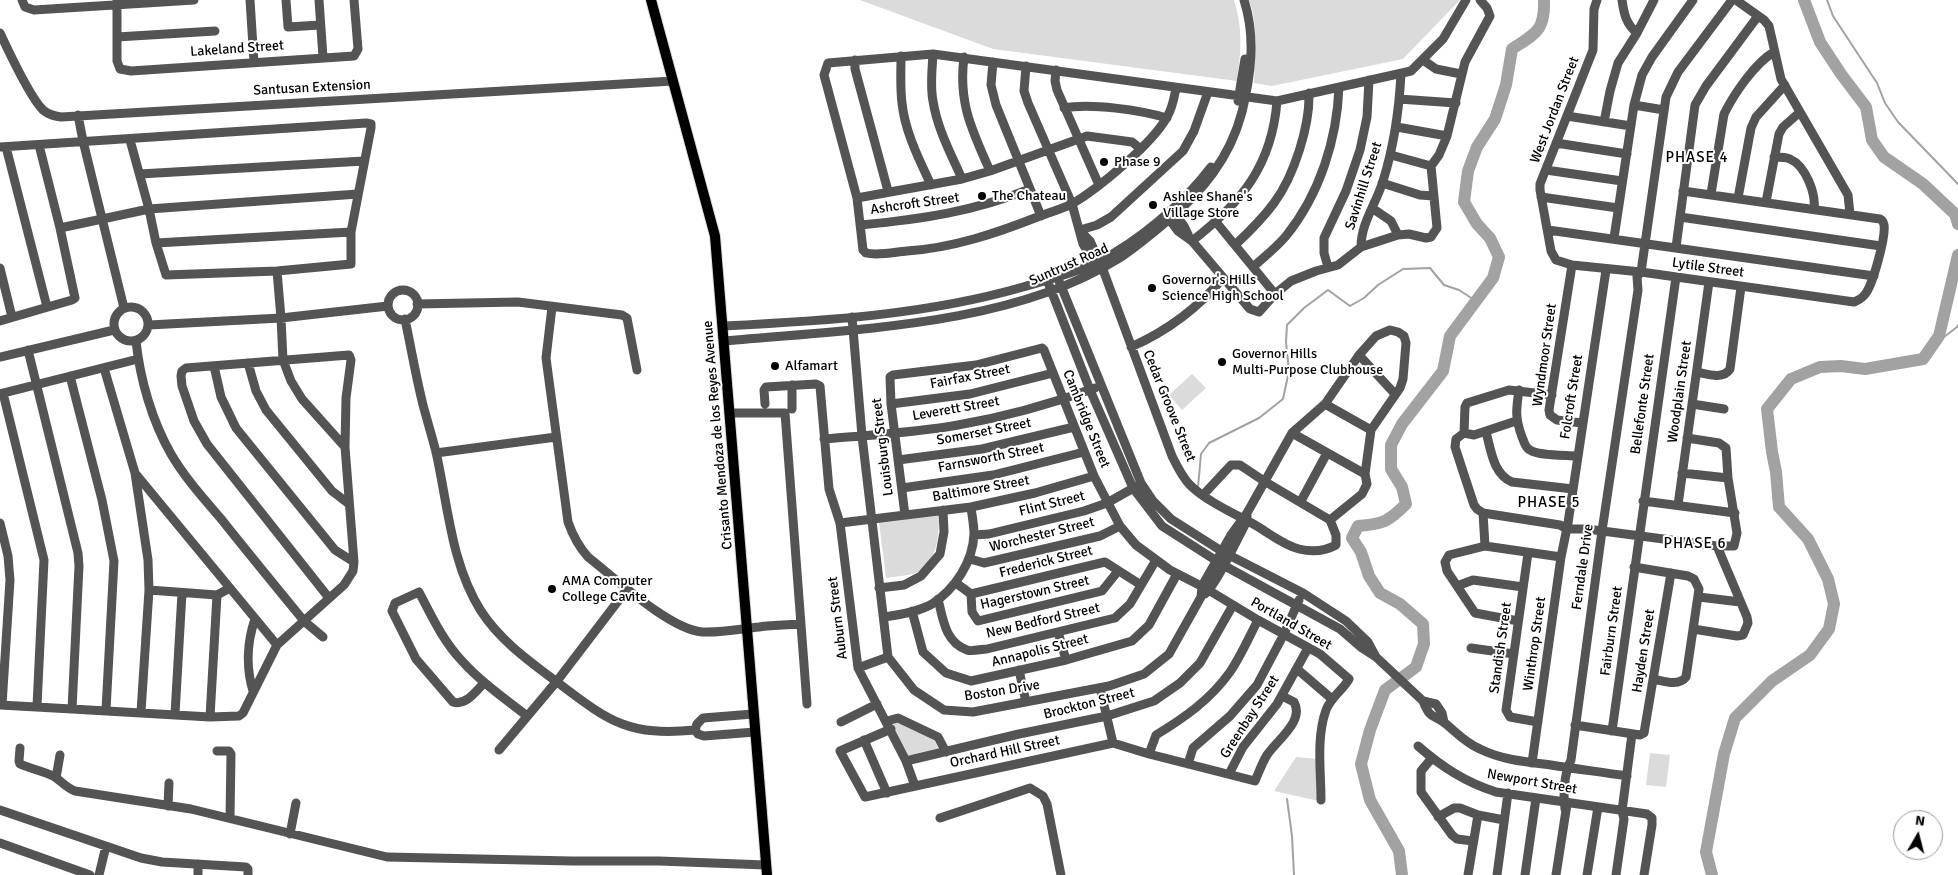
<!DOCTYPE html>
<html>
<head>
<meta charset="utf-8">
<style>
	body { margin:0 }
	#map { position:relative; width:1958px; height:875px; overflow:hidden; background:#fff; font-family:Signika,sans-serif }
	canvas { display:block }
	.north { position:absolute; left:1893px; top:810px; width:50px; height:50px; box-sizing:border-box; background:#fff; border:1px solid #999; border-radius:50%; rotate:8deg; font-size:14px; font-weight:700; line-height:20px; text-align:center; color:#000 }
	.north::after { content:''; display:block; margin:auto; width:18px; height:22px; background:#000; clip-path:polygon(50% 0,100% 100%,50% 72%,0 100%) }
</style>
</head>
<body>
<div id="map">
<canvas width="1958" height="875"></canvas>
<div class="north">N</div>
</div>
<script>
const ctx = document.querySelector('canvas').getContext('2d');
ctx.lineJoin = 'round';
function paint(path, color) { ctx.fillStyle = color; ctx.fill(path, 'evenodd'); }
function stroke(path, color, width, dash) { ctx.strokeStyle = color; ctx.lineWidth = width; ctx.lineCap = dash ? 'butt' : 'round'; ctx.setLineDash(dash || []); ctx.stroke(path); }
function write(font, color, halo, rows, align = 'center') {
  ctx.font = font + ' Signika,sans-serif'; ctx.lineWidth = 4; ctx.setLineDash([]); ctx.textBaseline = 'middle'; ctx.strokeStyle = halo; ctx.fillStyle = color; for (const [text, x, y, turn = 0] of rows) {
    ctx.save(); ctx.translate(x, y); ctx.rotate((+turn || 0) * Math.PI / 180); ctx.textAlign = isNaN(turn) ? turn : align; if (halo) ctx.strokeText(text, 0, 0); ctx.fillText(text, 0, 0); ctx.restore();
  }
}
paint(new Path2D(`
	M 860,0 L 1234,0 C 1243,28 1241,52 1237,81 L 993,49 Z
	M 1249,0 L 1460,0 L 1403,59 L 1272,86 L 1254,83 C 1255,56 1259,26 1249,0 Z
	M 1192,374 L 1206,388 L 1182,410 L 1169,395 Z
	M 939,515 C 939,534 938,558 921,570 C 913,576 896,576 886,578 L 879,522 Z
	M 898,722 L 934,740 L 939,749 L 909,757 L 891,725 Z
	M 1650,753 L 1670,755 L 1666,787 L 1646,785 Z
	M 1296,757 L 1318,759 L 1319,801 L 1274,791 Z`), '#dbdbdb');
stroke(new Path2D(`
	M 1827,0 L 1833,16 L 1877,83 L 1885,103 L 1898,122 L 1958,184
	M 1931,347 L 1957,327 L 1958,325
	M 1198,487 L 1201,454 L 1209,443 L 1259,418 L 1283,399 L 1289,371 L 1286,342 L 1287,325 L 1304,308 L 1328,290 L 1350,306 L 1364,298 L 1378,285 L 1403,269 L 1430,268 L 1444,285 L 1459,290 L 1476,301
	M 1287,799 L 1292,836 L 1294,875`), '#a2a2a2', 2);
stroke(new Path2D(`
	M 1804,0 L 1820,42 L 1841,74 L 1866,107 L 1872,140 L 1884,157 L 1923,184 L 1955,214 L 1958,224
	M 1402,875 L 1399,851 L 1370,800 L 1361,764 L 1370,730 L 1385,690 L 1416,667 L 1424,644 L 1423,624 L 1400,604 L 1380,593 L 1369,576 L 1361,552 L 1352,538 L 1358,526 C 1383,524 1388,522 1406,504 L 1402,487 L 1391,469 L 1391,445 L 1402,424 L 1443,371 L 1450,336 L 1493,278 L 1499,257 L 1490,238 L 1477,224 L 1464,202 L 1468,171 L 1477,147 L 1495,119 L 1506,85 L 1512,49 C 1536,33 1545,31 1544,0
	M 1712,875 L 1706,852 L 1724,754 L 1735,718 L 1772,681 L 1810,655 L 1829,629 L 1834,604 L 1828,579 L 1808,539 L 1779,507 L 1776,472 L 1772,452 L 1767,409 L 1791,379 L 1820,367 L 1841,366 L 1865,369 L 1923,359 L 1939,336 L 1958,255`), '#a2a2a2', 12);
const major = new Path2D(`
	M 651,0 L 715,236 L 767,875`);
stroke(major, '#dbdbdb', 12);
stroke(new Path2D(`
	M 22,0 L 25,7 L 34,10 L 194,0
	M 117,0 L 117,61 L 120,69 L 131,71 L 354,56 L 358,49 L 354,0
	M 250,0 L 254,62
	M 286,0 L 288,27 L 320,25
	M 319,0 L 323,57
	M 1597,0 L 1594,9 L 1593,50 L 1540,184 L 1540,190 L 1551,251 L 1556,260 L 1572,265 L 1641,272 L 1854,302 C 1859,300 1863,298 1866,293 C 1873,283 1886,237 1884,225 C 1883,221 1883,221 1880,219 L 1683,191
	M 1622,0 C 1624,14 1626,24 1637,33
	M 1736,0 L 1764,20 L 1769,26 L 1781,79 L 1848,195 L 1850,214
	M 0,33 C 9,52 29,96 43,110 C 49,115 54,116 61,117 L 673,81
	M 117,37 L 215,31
	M 933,54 C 932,70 930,86 933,101 C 937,128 951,154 962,179
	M 901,56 C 901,72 900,88 902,103 C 905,132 919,159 931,185
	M 964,57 C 958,103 972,130 990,171
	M 855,60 L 855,69 L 888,191
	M 1423,60 L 1436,69 L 1461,74
	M 993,62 L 991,85 L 996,105 L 1041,216
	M 1026,66 L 1024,91 L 1028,103 L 1072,204 L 1083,244 L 1093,261
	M 1056,70 L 1055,81 L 1057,90 L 1099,185
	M 1176,88 C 1174,98 1173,107 1167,117 C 1152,144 1099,188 1072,204 C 1062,209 1050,212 1040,216 C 997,233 953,248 907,251 C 895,252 878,256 866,253 L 863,250 L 857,198 L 824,75 L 828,63 L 933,54 L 1277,101 L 1411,71 L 1443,39 L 1466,0
	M 1399,99 L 1456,103
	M 1238,101 L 1245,59
	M 1634,105 L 1664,110
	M 1064,108 C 1091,103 1140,110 1167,118
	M 78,115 L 83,141 L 124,308
	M 1567,116 L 1631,126
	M 1604,122 L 1610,91 L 1618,63 L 1637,33 L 1654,0
	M 1397,127 L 1447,136
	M 1556,143 L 1627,154
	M 0,147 L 366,123 L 371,124 L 371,128 L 351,232 L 351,264 L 277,271 L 166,275 L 156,243 L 149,209 L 130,140
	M 6,147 L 47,307
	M 1391,155 L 1431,166
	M 1774,157 C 1779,157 1786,157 1790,159 C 1806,166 1816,194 1814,209
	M 1546,170 L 1622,181
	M 140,174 L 364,161
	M 1382,183 L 1420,195 L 1433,196
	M 1711,194 L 1724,114 C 1734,94 1755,63 1774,52
	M 1541,197 L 1618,208
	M 857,198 L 962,179 L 990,171 L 1087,136 L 1132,142 L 1141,149
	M 1738,198 L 1751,128 L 1756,117 L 1785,85
	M 1766,202 L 1779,134 L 1783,127 L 1800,112
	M 1372,208 L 1391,221 L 1398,235
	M 1172,210 L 1184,226 L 1190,239
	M 1167,216 L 1178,231 L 1192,241 L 1250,309 L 1259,312 L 1275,294 L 1291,281 L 1316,271 L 1338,265 L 1361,247 L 1398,235 L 1409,234 L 1426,238 L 1431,237 L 1437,228 L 1431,166 L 1439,155 L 1447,136 L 1465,62 L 1490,16 L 1487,8 L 1480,0
	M 1680,217 L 1881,246
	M 1216,222 L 1275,294
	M 861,225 C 922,219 972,212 1030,189
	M 60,228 L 149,209 L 358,194
	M 1080,230 L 1097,225 L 1111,217 L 1183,151 L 1194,131 L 1208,92
	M 1548,230 L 1874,276
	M 1614,238 L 1634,105 L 1642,75 L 1652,57 L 1693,0
	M 1192,241 C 1241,203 1272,166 1277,101
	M 156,243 L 351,232
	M 1235,245 C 1249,232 1263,218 1274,203 C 1294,176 1310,126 1309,93
	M 1361,247 C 1361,223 1376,204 1383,181 C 1394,146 1399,111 1401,74
	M 1676,247 L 1695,105 L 1706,86 L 1758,16
	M 1572,265 L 1549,410 L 1550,415 L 1557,420 L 1582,423
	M 1253,267 C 1264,257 1277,247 1286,236 C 1320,194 1337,139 1339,87
	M 1328,267 L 1324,253 L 1324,238 L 1346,191 L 1360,150 L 1367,117 L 1369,80
	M 0,268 L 12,317
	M 277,271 L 281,318 L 283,360 L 291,381 L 302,399 L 345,447
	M 1059,281 L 1141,483 L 1153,501 L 1171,519 L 1223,552 L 1303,593 L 1346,621 L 1368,642 L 1376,657
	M 1049,285 L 1090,390 L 1133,488 L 1162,526 L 1223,565 L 1340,629 L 1362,648 L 1376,657 L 1423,701 L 1436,704 L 1442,713 L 1444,722
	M388 305a15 15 0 1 1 30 0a15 15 0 1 1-30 0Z
	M 417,304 L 518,302 L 622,315 L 627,318 L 637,370
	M114 324a17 17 0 1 1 34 0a17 17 0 1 1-34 0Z
	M 552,307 L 546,358 L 568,522 C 573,536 578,546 588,557 C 615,578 669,629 702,632 C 722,633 740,629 759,627 C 773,625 787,625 801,624
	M 852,317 L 862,436 L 888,657 L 914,690 L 944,710 L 973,712 L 1109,686 L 1144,674 L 1169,654 L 1201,597 L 1202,586 L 1231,535 L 1247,513 L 1292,433 L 1325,404 L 1359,355 L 1376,336 L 1390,330 L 1398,332 L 1404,336 L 1406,343 L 1403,379 L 1400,388 L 1371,430 L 1365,474 L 1367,484 L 1362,494 L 1330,520 L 1336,535 L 1336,545 C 1325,551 1311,552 1299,549 C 1283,545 1269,533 1255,525 C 1235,514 1206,501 1190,485 C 1182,477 1177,466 1172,456 L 1102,267 L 1090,241 L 1082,233
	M 405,319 C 411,348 416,377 423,405 C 427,420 432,436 436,452 C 448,505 451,564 481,611 C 501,642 532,663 561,685 C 611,723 630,736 695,730 L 698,734 L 704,736 L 755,732
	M 0,321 L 72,300 L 75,298 L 60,228 L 39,145
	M 149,325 L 281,318 L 388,306
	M 723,326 C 824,321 926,315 1023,287 C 1048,280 1075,273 1098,262 C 1139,241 1183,204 1211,167
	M 136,341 C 140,379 152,421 171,454 C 185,478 204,499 222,520 C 249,554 277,588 304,621 L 323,637
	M 725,341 C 851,329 1008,327 1118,259 C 1135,248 1150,235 1166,222 C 1202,192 1230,158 1242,112 C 1251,75 1256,37 1244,0
	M 1131,347 C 1167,331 1198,308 1223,278
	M 28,350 L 78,553 L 79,566 L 72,709 L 210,717 L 239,716 L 243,713 L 277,645 L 344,585 L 353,571 L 354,562 L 345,447 L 346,398 L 351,360 L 349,355 L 186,368 L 182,371 L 181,376 L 182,386 L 194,421 L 207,444 L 329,598
	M 1359,355 L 1395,394
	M 0,357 L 114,330
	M 248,363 L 256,391 L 266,410 L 332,491 L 349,504
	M 214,366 L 221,397 L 236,428 L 335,550 L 354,562
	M 104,368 L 135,473 L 277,645
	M 1697,372 C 1707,374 1723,380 1730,369 L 1741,287
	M 70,376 L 102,500 L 114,561 L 106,710
	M 792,385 L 792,409
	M 1519,390 C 1516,410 1515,418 1522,437 C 1524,441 1525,448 1530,450 C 1539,456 1565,455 1577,456
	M 3,393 L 44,560 L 37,706
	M 0,394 L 138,359
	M 1552,395 L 1509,390 L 1467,403 L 1465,407 L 1464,433 L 1456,439 L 1455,447 L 1474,505 L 1477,509 L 1483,513 L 1560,525 L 1567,529 L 1587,529 L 1717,546 L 1734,546 L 1737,533 L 1728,478 L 1726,448 L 1719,443 L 1687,438
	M 765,404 L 764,390 L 766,387 L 816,384 L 820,386 L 829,489 L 840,523 L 858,668 L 906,761 L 915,786
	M 891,404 L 970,394 L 1053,373
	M 1325,404 L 1371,430
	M 1692,404 L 1724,409
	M 729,413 L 785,413 L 807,704
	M 1486,432 C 1491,450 1493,474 1512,482 L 1573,489
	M 1292,433 L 1365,474
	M 1464,433 L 1474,435 L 1516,421
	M 824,439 C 868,435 914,433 958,425 C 1004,417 1051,404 1095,388
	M 436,453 L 556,437
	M 898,460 L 982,449 L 1074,427
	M 135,473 L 148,560 L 149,590 L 141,712
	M 1682,473 L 1728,478
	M 902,488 L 993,475 L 1084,452
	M 1203,495 L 1231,465 L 1240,465 L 1264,481 L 1330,520
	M 1301,501 L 1327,453
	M 1643,501 L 1735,513
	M 1678,505 L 1709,282
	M 1483,513 L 1485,546
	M 905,515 L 891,404 L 890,377 L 893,375 L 976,365 L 1042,348 L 1044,350 L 1094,476 L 1120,526 L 1136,545 L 1170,570 L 1205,588 L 1258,620 L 1320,654 L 1349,679 C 1343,690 1331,697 1326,710 C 1316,738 1321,771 1321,800
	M 0,523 L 8,556 L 10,580 L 2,705
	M 840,523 L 971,507 L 1035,493 L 1094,476
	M 974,535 L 989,534 L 1084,511 L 1107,503 L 1137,486
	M 1528,553 L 1506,710 L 1510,717 L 1538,722
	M 970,559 L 984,563 L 1100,536 L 1120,526
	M 1634,567 L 1688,576 L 1694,579 L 1699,589 L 1686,677 C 1678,687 1664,681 1653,679
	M 956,583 L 971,594 L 1105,562 L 1141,585
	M 1457,586 L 1473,580 L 1523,587
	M 879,588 L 904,585 L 921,576 L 940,554 L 944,532 L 943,510
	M 149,590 L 217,595 L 230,588
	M 971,594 L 972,612 L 978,621 L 1102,591 L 1118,571
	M 1205,594 C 1217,584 1238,537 1247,521 L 1247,516
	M 1699,597 L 1740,602
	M 938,599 C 943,619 945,642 967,650 C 972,652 981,649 987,649 L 1115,618 L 1130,604 L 1156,560
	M 912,611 L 923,652 L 946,673 L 971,681 L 1066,660 L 1132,641 L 1149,625 L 1177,574
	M 884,617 C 899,615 918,612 932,604 C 955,589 973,562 974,534 C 974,525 972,516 971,507
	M 1518,621 L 1475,613 L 1447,571 L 1445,562 L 1449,555 L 1485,546 L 1561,557
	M 1693,629 L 1737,636 L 1743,635 L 1748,623 L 1747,617 L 1717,546
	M 1058,632 L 1066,660
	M 1471,648 L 1514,654
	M 858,668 L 888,657
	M 1297,669 L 1332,699
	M 1019,670 L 1026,702
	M 484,683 C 476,691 466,706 453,702 L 416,659 L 392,611 L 395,603 L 419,592 C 431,615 443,641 462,661 C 481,682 504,698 527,716
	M 1100,688 L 1113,743
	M 253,691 C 246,668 247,642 255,619
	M 1423,701 C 1431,721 1433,713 1446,724 C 1457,733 1466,743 1480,749 C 1502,760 1527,762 1551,765 C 1576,769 1601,772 1627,776
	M 0,705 L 72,709
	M 175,714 L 182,593
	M 210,717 L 217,595
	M 887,721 L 898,718 L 938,737 L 946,752
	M 841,722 L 877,704
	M 1575,725 L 1640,735 L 1644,733 L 1671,573
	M 891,729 L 840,751 L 865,797 L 1113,743 L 1149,754 L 1255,781 C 1259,772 1262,763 1267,755 C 1276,741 1305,721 1294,702 L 1282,696
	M 695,730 L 697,724 L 703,718 L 753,714
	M 1612,731 L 1676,277
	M 864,740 L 887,793
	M 1418,746 C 1442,767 1465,782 1496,792 L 1647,814 L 1652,818 L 1652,825 L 1644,875
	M 20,748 L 19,761 L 20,764 C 31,769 44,771 55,777 C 62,782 67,788 75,791 L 191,809 L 387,857 L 572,861 L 659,861 L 766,865
	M 499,750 L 557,681 L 628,588
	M 217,751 L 229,751 L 231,754 L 230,818
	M 1149,754 L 1156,735 C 1184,718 1210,700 1230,672 C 1241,656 1249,637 1258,620
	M 1432,758 L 1421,771 L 1421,792 L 1452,835 L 1457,839 L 1473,841
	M 906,761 L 1019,734 L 1107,716 L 1154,701 L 1180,683 L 1200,663 L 1233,605
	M 1532,763 L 1561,557 L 1568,523 L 1606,270
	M 1188,764 L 1193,748 L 1230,716 L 1257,685 L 1284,634 L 1299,600
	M 1229,774 L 1243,747 L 1277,704 L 1308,648
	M 56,778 L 60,755
	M 168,806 L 169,783
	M 1565,809 C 1563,794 1564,774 1571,760 L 1602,531 L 1638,290 L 1637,277 L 1641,272 L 1666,97 L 1678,72 L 1732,0
	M 0,810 L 141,858 L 162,862 L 246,867 L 248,869 L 248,875
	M 1438,817 L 1454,808 L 1460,808 L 1478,815 L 1504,820
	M 940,818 L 1030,788 L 1043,796 L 1047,804 L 1061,875
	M 290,834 L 296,803
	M 0,843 L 90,875
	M 198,864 L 198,875
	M 99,875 L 106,846
	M 1468,875 L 1478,815
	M 1497,875 L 1508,793
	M 1525,875 L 1536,798
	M 1556,875 L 1567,804
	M 1587,875 L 1598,807
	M 1616,875 L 1624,819 L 1622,811 L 1632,734`), '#545454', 9);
stroke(major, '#000', 10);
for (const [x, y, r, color] of [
	[1104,162,5,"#000"],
	[982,196,5,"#000"],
	[1153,205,5,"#000"],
	[1152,288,5,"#000"],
	[1222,362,5,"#000"],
	[775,366,5,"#000"],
	[552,589,5,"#000"]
]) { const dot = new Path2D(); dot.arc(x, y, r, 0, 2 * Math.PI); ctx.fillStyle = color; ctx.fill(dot); stroke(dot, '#fff', 2); }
write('14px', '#000', '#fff', [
	["Lakeland Street",237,49,-4],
	["Santusan Extension",312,88,-3],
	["West Jordan Street",1555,110,-69],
	["Savinhill Street",1364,186,-72],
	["Ashcroft Street",915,204,-8],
	["Suntrust Road",1069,265,-24],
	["Lytile Street",1708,268,8],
	["Wyndmoor Street",1545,355,-82],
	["Fairfax Street",970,377,-11],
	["Woodplain Street",1680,392,-82],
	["Folcroft Street",1572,397,-81],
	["Bellefonte Street",1643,404,-82],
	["Cedar Groove Street",1169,406,68],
	["Leverett Street",956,409,-10],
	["Cambridge Street",1086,419,68],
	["Somerset Street",984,432,-11],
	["Crisanto Mendoza de los Reyes Avenue",718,435,-95],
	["Louisburg Street",883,447,-97],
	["Farnsworth Street",991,458,-11],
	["Baltimore Street",981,489,-10],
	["Flint Street",1052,504,-14],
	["Worchester Street",1042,535,-14],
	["Frederick Street",1046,562,-14],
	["Ferndale Drive",1583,567,-82],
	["Hagerstown Street",1035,593,-13],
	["Auburn Street",838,618,-97],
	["New Bedford Street",1043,621,-13],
	["Portland Street",1291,624,30],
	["Fairburn Street",1612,631,-82],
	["Winthrop Street",1535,644,-82],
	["Standish Street",1501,648,-82],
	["Annapolis Street",1040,651,-14],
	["Hayden Street",1644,651,-81],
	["Boston Drive",1002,691,-9],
	["Brockton Street",1089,704,-14],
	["Greenbay Street",1250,717,-57],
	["Orchard Hill Street",1005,752,-12],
	["Newport Street",1532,782,10]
]);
write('14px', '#000', '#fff', [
	["Phase 9",1114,162],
	["The Chateau",992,196],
	["Ashlee Shane's",1163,197],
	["Village Store",1163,213],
	["Governor's Hills",1162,280],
	["Science High School",1162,296],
	["Governor Hills",1232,354],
	["Multi-Purpose Clubhouse",1232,370],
	["Alfamart",785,366],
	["AMA Computer",562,581],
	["College Cavite",562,597]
], 'left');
ctx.letterSpacing = '1px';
write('15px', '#000', '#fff', [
	["PHASE 4",1697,158],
	["PHASE 5",1549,503],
	["PHASE 6",1695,544]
]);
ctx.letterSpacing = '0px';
</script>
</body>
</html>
